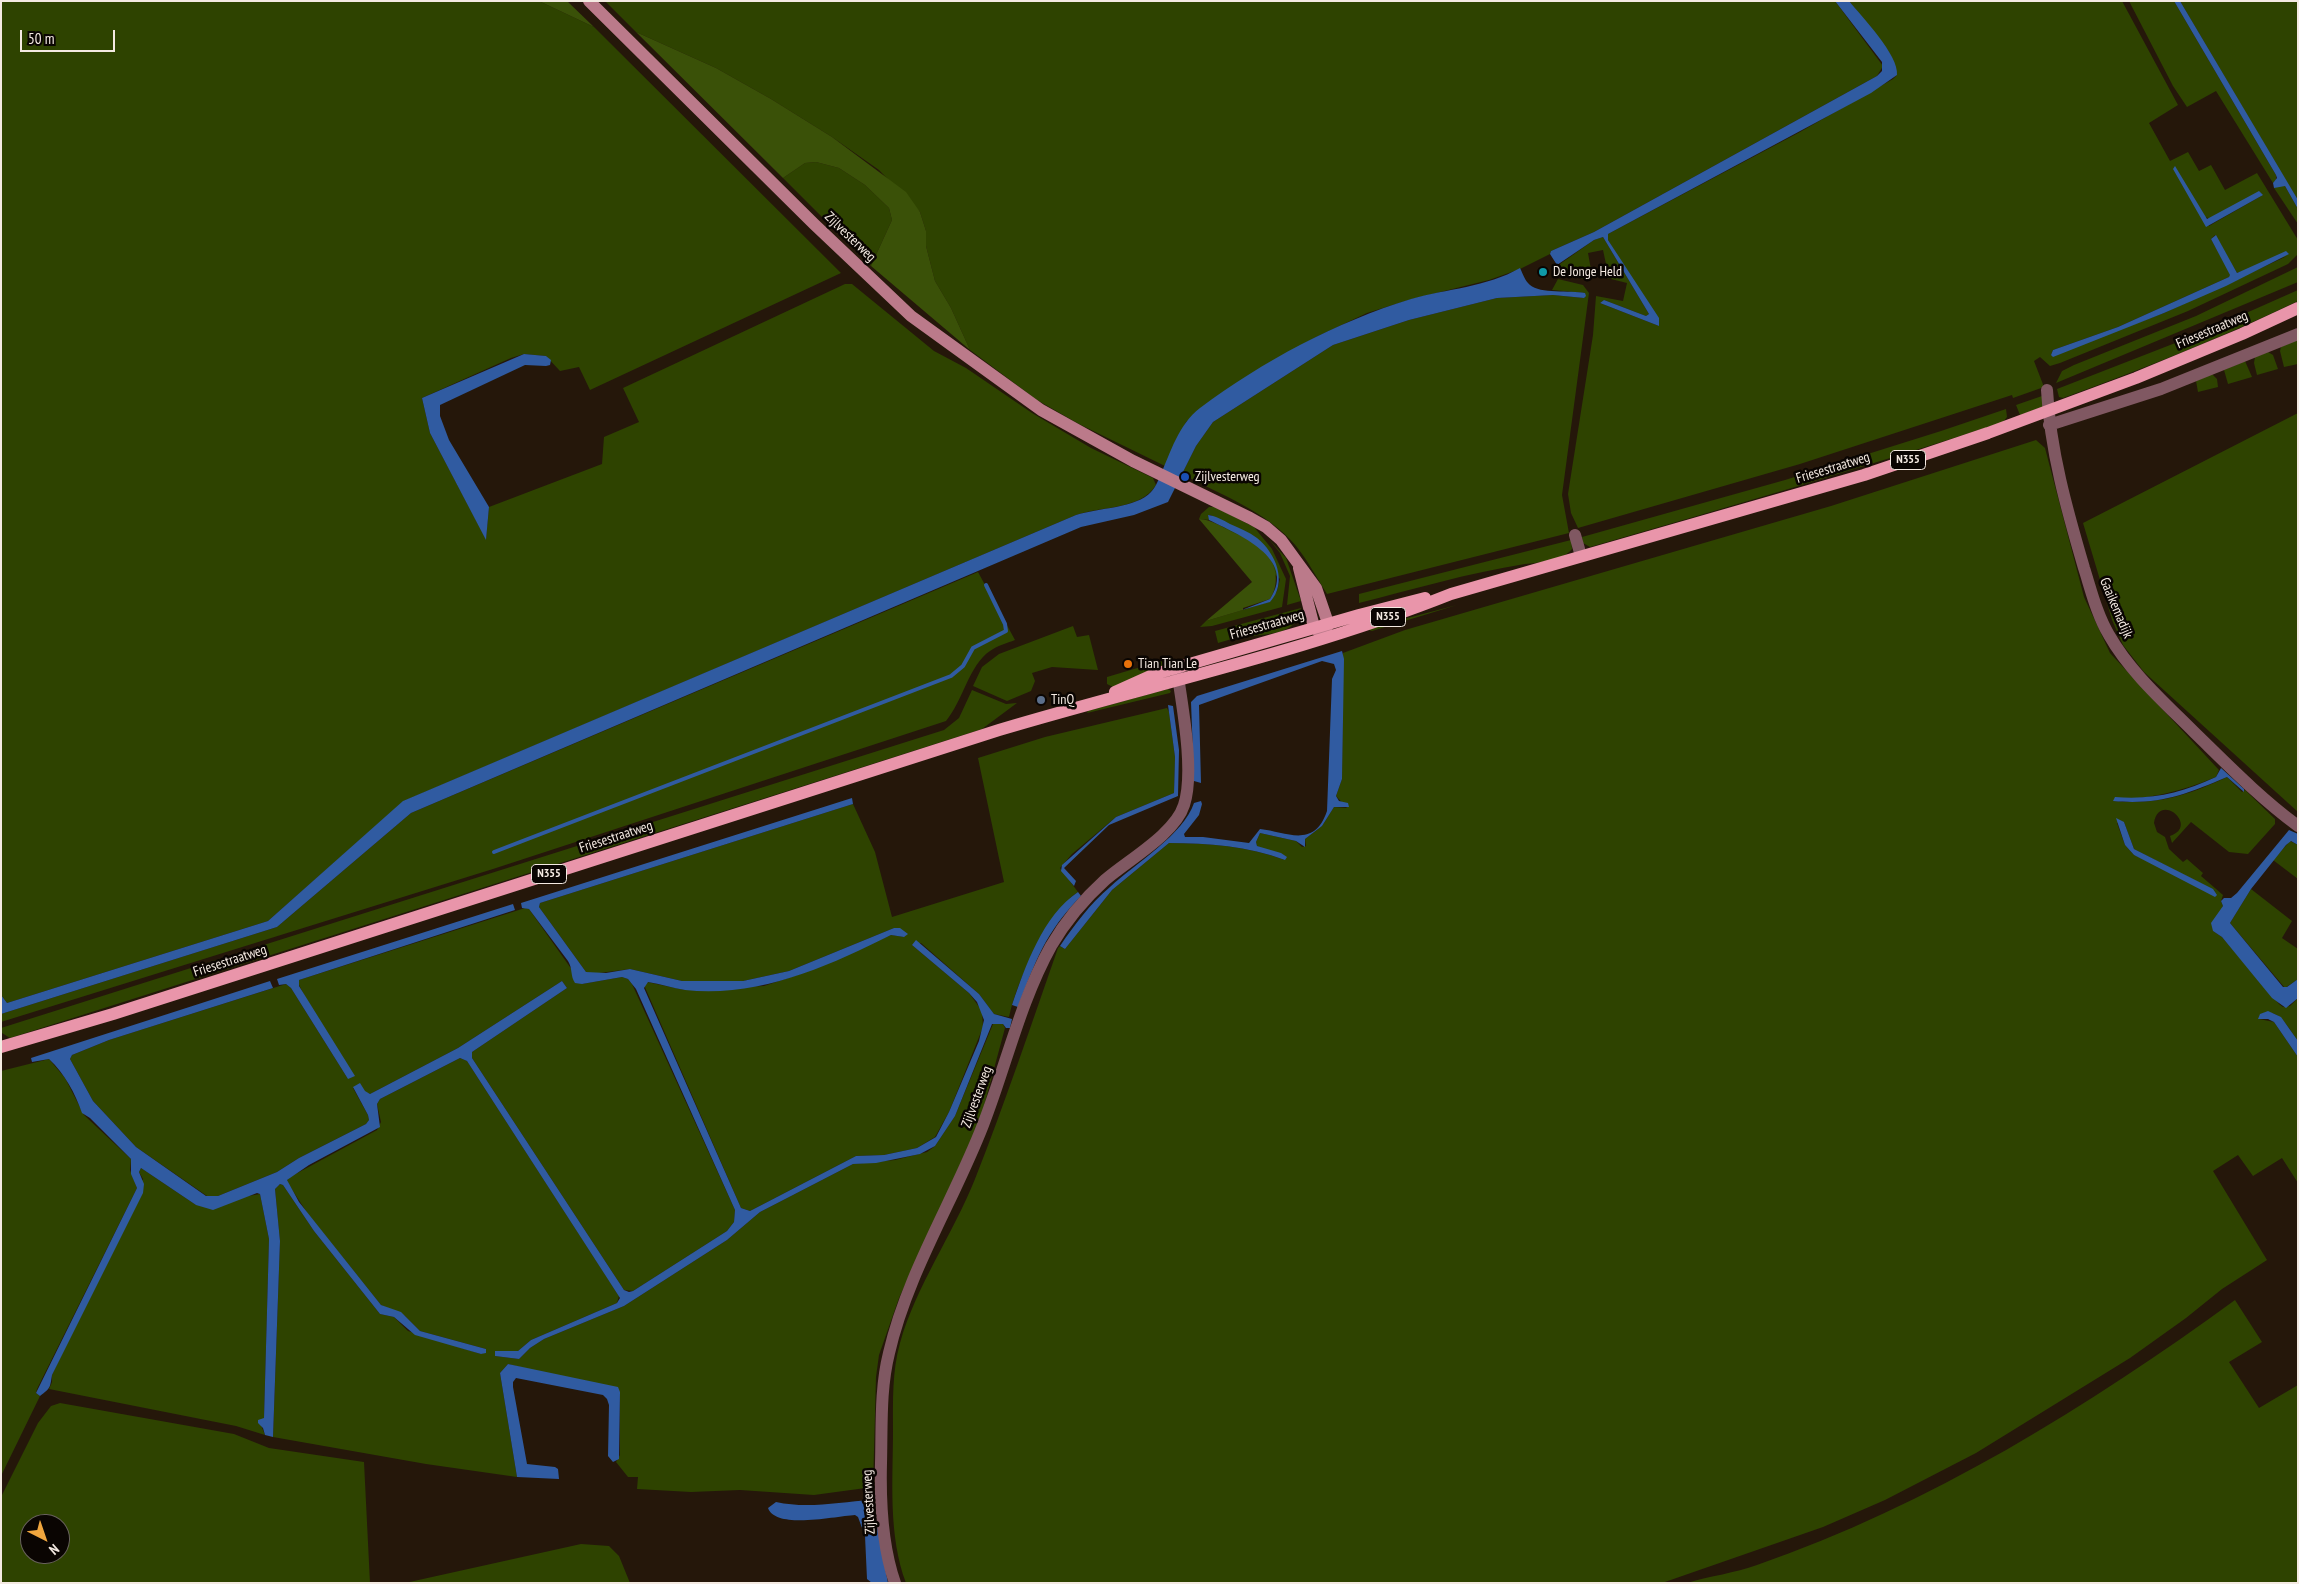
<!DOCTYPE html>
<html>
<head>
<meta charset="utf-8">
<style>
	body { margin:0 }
	#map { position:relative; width:2299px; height:1584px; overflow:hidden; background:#25170a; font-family:"PT Sans Narrow",sans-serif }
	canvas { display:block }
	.frame { position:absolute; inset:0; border:2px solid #f4eae2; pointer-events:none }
	.north { position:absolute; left:20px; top:1514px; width:50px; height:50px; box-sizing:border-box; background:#0a0502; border:1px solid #68615c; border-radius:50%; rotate:139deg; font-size:14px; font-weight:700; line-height:20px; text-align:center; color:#f4eae2 }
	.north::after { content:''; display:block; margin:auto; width:18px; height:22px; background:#f0a63e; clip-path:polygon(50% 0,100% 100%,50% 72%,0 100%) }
	.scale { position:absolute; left:20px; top:30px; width:95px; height:22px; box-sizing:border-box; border:2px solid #f4eae2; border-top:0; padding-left:6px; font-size:15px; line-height:18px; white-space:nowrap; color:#f4eae2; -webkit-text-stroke:4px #0a0502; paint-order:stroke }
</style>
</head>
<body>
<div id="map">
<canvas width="2299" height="1584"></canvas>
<div class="frame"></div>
<div class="north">N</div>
<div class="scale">50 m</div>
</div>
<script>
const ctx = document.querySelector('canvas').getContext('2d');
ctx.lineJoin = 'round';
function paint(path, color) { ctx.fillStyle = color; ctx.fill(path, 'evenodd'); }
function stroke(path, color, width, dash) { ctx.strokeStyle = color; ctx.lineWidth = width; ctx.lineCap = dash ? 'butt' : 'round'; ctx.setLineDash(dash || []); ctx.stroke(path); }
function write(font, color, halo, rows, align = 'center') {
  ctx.font = font + ' "PT Sans Narrow",sans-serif'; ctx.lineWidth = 5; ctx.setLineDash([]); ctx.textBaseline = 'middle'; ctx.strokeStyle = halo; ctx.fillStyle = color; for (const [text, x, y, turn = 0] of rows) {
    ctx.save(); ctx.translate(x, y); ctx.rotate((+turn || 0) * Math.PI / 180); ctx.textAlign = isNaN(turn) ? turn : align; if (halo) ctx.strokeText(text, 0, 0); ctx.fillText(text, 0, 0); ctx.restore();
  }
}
paint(new Path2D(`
	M 1,1 L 539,1 L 594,27 L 841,273 L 590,390 L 579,367 L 560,371 L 546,356 L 524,354 L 511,358 L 422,398 L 430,433 L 486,539 L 489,507 L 602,464 L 604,437 L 639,422 L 623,388 L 845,284 L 852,284 L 934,351 L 966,368 L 1032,413 L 1091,448 L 1153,478 L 1156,485 C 1141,510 1101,506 1076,515 L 404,801 L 268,921 L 7,1003 L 1,995 Z
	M 605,1 L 1835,1 L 1883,66 L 1877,76 L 1594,232 L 1551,251 L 1550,254 L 1520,269 L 1489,280 L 1412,299 L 1367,313 L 1314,338 L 1213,399 L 1186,422 L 1165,466 L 1079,424 L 1037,400 L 970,350 L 951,308 L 935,281 L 926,246 L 926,231 L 920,212 L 879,170 L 832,137 L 771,99 L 716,68 L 636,32 Z
	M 1849,1 L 2122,1 L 2178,105 L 2149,123 L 2170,161 L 2188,152 L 2199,171 L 2211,165 L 2225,190 L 2257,173 L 2298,240 L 2297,255 L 2288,264 L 2188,311 L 2060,363 L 2050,366 L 2040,357 L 2034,361 L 2044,387 L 2013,398 L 2012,395 L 1800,464 L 1578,528 L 1571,513 L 1568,494 L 1593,335 L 1596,296 L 1623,301 L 1627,283 L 1603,277 L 1601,265 L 1606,264 L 1603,250 L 1588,253 L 1592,275 L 1589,280 L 1561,274 L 1560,264 L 1594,240 L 1603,237 L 1649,314 L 1646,316 L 1604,300 L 1600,303 L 1659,326 L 1608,240 L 1608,234 L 1800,132 L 1893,79 L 1897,75 L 1889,52 ZM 2263,195 L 2214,223 L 2209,226 L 2206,217 L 2209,219 ZM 2215,235 L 2237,273 L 2287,256 L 2164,313 L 2051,355 L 2053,350 L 2118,327 L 2229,277 L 2231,275 L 2211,239 Z
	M 2129,1 L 2174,1 L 2276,175 L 2276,180 L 2273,183 L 2216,91 L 2187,107 L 2173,86 Z
	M 2180,1 L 2298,1 L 2298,200 L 2289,186 Z
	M 816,162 L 839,168 L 865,185 L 889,208 L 892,220 L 871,266 L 783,178 L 805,163 Z
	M 2281,185 L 2285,186 L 2298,209 L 2298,224 L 2274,188 Z
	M 2298,267 L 2298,282 L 2056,383 L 2062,371 L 2074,365 L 2196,316 Z
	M 1558,279 L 1583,285 L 1589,293 L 1562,495 L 1569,533 L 1327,594 C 1317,578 1308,561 1296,546 C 1268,512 1219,494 1182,474 L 1196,446 L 1213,422 L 1333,345 L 1409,320 L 1497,298 L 1553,295 L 1584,298 L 1585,293 L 1552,290 Z
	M 2298,290 L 2298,301 C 2221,338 2143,369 2063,398 L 2059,397 L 2057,389 L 2201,333 Z
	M 2298,339 L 2298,364 L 2284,367 L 2280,351 L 2281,347 Z
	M 2268,352 L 2273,355 L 2278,369 L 2257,375 L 2254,363 L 2255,357 Z
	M 2245,361 L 2252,377 L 2228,384 L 2224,370 Z
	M 2212,374 L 2217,379 L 2218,387 L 2198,392 L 2196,381 Z
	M 2042,396 L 2043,407 L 2020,415 L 2016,405 Z
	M 2006,409 L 2007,417 L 2003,422 C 1866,467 1728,507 1590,547 L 1583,543 L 1582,537 L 1785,480 L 1941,431 Z
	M 2298,413 L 2298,812 L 2144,672 L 2123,645 L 2112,620 L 2083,523 Z
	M 2036,440 L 2045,448 L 2084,597 L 2110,653 L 2219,770 L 2216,777 C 2177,793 2155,797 2113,801 C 2158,805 2186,796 2227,777 L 2242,792 L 2245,790 L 2275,819 L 2275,824 L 2248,854 L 2229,852 L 2191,822 L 2172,843 L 2170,836 C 2200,826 2159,791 2154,823 L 2157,832 L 2165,837 L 2169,849 L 2183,862 L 2187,859 L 2203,873 L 2201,876 L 2223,895 L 2221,901 L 2223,906 L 2213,931 L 2222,937 L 2279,1004 L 2283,1007 L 2290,1006 L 2298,998 L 2298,1041 C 2288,1028 2279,1007 2261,1014 L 2259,1019 L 2274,1022 L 2298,1057 L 2298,1183 L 2282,1158 L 2253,1176 L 2238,1155 L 2213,1171 L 2267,1260 L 2222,1289 L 2186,1318 L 2130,1358 L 1976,1453 L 1885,1500 L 1823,1527 L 1662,1583 L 906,1583 C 888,1535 893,1480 893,1430 C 893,1400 892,1372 900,1343 C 916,1286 953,1234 975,1179 C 1005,1103 1031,1025 1058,948 L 1060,946 L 1065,949 L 1112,890 L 1169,843 C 1209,843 1247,846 1285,860 L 1257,846 L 1256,842 L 1260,833 L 1296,841 L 1302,847 L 1306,846 L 1305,839 L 1322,826 L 1334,807 L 1347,808 L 1336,796 L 1342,779 L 1343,653 L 1405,630 L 1831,506 ZM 2124,822 L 2134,849 L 2217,892 L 2134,855 L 2125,845 L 2117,823 Z
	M 1209,507 L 1215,507 L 1254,527 L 1272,549 L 1286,579 L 1282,607 L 1212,626 L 1200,627 L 1206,621 L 1269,602 L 1277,591 L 1280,579 L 1211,515 L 1208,515 L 1210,520 L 1199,519 L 1201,514 Z
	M 1268,538 L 1286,558 L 1301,601 L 1287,605 L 1290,576 L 1280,553 Z
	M 1571,540 L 1572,549 C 1564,560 1538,563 1525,564 C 1468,573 1414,589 1359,603 L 1359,594 Z
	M 978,572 L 1015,640 C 1007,643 997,646 990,651 C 969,665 963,701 946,721 L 493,869 L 1,1022 L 1,1014 L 277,927 L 411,813 Z
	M 1457,605 L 1372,631 L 1366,629 Z
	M 1301,608 C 1297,638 1265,632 1243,638 L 1242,636 L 1218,643 L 1215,631 Z
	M 1073,626 L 1077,637 L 1089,635 L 1098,670 L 1052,667 L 1032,673 L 1035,681 L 1031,691 L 1007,701 L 973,686 L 982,667 L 999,654 Z
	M 1171,658 L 1175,664 L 1113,687 L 1107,684 L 1107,677 Z
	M 1168,689 L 1171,691 L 1170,693 L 1087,713 L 1088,711 Z
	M 972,690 L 1006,704 L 1017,703 L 982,729 L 10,1038 L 2,1033 L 1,1028 L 944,730 L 959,718 Z
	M 1167,708 L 1169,712 L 1175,757 L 1174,793 L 1116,817 L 1072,854 L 1060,868 L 1078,892 L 1071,897 C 1043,936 1020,969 1009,1017 L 994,1014 L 979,994 L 921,943 L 912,945 L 969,993 L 982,1011 L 983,1027 L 949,1112 L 935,1137 L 917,1148 L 884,1155 L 856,1156 L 750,1211 L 741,1208 L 644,985 L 647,982 L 685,990 L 764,986 L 803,973 L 891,935 L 904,937 L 894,928 L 789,971 L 743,981 L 682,981 L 630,969 L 592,974 L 586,972 L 539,907 L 540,903 L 853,804 L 875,852 L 892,917 L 1004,882 L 978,758 L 1045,737 Z
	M 2290,841 L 2298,845 L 2298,879 L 2273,860 Z
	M 2251,889 L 2292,921 L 2282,938 L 2298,949 L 2298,979 L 2285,988 L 2230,923 Z
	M 525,908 L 529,909 L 582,984 L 622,977 L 628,979 L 632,984 L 735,1210 L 734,1222 L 727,1231 L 633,1291 L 624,1290 L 472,1058 L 472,1052 L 567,988 L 562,981 L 458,1048 L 370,1094 L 353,1088 L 368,1115 L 369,1120 L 366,1124 L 299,1158 L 277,1172 L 218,1196 L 207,1196 L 136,1147 L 93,1101 L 70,1059 L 72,1055 L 109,1040 L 286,984 L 291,988 L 348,1079 L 299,985 L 299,980 Z
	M 993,1024 L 1003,1024 L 1005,1028 L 980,1121 L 899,1298 L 879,1355 L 876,1377 L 873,1487 L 814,1495 L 740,1490 L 691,1492 L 637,1489 L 638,1477 L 628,1477 L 616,1462 L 620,1455 L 620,1392 L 508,1364 L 500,1373 L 517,1477 L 426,1464 L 273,1437 L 280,1241 L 275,1189 L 280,1184 L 283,1185 L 314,1231 L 380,1314 L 394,1317 L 408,1331 L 481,1354 L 486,1352 L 486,1349 L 420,1331 L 405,1316 L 381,1305 L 308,1214 L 289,1185 L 287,1180 L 290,1177 L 377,1130 L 381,1122 L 377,1104 L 380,1099 L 460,1058 L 467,1061 L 619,1296 L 617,1303 L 531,1340 L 518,1351 L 495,1351 L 495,1356 L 519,1359 L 530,1348 L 544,1339 L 624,1306 L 727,1240 L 760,1212 L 793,1195 L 853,1164 L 895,1160 L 927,1152 L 935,1146 L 955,1116 Z
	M 49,1059 L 65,1078 L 84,1115 L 131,1159 L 130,1170 L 137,1188 L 37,1389 L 36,1393 L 40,1396 L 1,1476 L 1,1071 Z
	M 141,1168 L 196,1205 L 260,1194 L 269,1239 L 264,1418 L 261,1425 L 265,1435 L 236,1426 L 49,1389 L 52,1382 L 52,1375 L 143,1179 L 139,1172 Z
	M 2235,1300 L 2262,1342 L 2229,1362 L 2259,1408 L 2298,1385 L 2298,1583 L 1687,1583 C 1710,1576 1735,1573 1757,1565 C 1930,1505 2088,1407 2235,1300 Z
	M 60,1403 L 234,1434 L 269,1448 L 364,1462 L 370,1583 L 1,1583 L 1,1497 L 38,1423 L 51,1406 ZM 30,1524 L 60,1524 L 60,1554 L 30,1554 Z
	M 581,1544 L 609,1546 L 619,1556 L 630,1583 L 405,1583 Z`), '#2e4300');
paint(new Path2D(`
	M 539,1 L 567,1 L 594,27 Z
	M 636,32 L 716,68 L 771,99 L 832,137 L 906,192 L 920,212 L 926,231 L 926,246 L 935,281 L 951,308 L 970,350 L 871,266 L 892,220 L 889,208 L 865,185 L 839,168 L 816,162 L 805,163 L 783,178 Z
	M 1199,519 C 1212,520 1221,526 1232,532 C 1241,536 1252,540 1260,547 C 1276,560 1281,582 1270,599 L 1243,608 L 1243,610 L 1206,621 L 1252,582 Z`), '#3a5108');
paint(new Path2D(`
	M 1835,1 L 1849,1 C 1862,17 1899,55 1897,75 L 1871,93 L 1608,234 L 1608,240 L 1659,318 L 1659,326 L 1600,303 L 1604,300 L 1646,316 L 1649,314 L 1603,237 L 1594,240 L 1557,265 L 1550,254 L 1551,251 L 1594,232 L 1877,76 L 1882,71 L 1882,62 Z
	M 2174,1 L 2180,1 L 2298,200 L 2298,209 L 2285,186 L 2274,188 L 2273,183 L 2277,178 L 2276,175 Z
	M 2175,166 L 2207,219 L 2259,191 L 2263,195 L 2206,227 L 2173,169 Z
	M 2216,235 L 2237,273 L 2286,251 L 2289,254 L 2226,286 L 2164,313 L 2053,357 L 2051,355 L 2053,350 L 2118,327 L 2229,277 L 2230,275 L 2211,239 Z
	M 1520,268 C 1523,274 1525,281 1530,285 C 1540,294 1570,290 1585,293 L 1586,296 L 1584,298 L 1553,295 L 1497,298 L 1409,320 L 1333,345 L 1213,422 L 1196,446 L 1168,502 L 1134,515 L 1081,527 L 411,813 L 277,927 L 1,1014 L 1,995 L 7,1003 L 268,921 L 403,801 L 1076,515 C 1097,508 1137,508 1151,492 C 1155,488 1158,481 1160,476 C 1171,452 1178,425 1200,408 C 1263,361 1336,322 1411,299 C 1446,289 1487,287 1520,268 Z
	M 524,354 L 546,356 L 551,360 L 550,365 L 546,366 L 525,365 L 440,405 L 440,416 L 449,440 L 489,507 L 486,540 L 430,433 L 422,398 Z
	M 1208,515 C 1216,516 1223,520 1230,524 C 1239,528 1249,532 1257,538 C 1276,553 1288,583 1270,602 L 1242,610 L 1270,599 C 1298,558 1237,534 1209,520 Z
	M 1342,651 L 1344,659 L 1342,779 L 1336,796 L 1339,801 L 1348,803 L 1349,807 L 1334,807 L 1322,826 L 1305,839 L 1305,847 L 1296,841 L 1260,833 L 1256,842 L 1257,846 L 1281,853 L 1287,857 L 1285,860 C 1248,846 1208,843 1169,843 L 1112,890 L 1065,949 L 1060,946 C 1075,924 1090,904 1110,887 C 1135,864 1184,834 1194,803 L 1201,801 L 1202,804 L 1199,815 L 1184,834 L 1185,837 L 1203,837 L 1249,843 L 1260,829 C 1287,832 1314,849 1327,811 L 1332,679 L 1336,670 L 1334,664 L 1322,661 L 1199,705 L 1201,783 L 1194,781 L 1191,702 L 1197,696 Z
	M 1168,705 L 1173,706 L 1179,750 L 1178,796 L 1109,825 L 1064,868 L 1076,881 L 1074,886 L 1061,871 L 1062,865 L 1116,817 L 1174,793 L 1175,757 Z
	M 2221,768 L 2244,789 L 2244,792 L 2227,777 C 2185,795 2159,805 2113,801 L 2115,797 C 2153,800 2181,793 2216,777 Z
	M 852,798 L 853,804 L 540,903 L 539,907 L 586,972 L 606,973 L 630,969 L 682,981 L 743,981 L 789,971 L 894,928 L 900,928 L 908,934 L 904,937 L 891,935 C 827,967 758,998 685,990 C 673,988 660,984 648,982 L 644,988 L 741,1208 L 750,1211 L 856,1156 L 884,1155 L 917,1148 L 936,1137 L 949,1112 L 979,1041 L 984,1020 L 977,1002 L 969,993 L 912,945 L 916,940 L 979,994 L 994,1014 L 1012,1019 L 1010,1028 L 1006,1028 L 1003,1024 L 992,1024 L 955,1116 L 935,1146 L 920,1154 L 876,1163 L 853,1164 L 793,1195 L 760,1212 L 727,1240 L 624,1306 L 544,1339 L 530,1348 L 519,1359 L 495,1356 L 495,1351 L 518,1351 L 531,1340 L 617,1303 L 620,1298 L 467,1061 L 460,1058 L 380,1099 L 377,1104 L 380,1127 L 309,1165 L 287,1180 L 299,1202 L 381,1305 L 401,1312 L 420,1331 L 486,1349 L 486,1353 L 481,1354 L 415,1335 L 394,1317 L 380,1314 L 314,1231 L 283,1185 L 280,1184 L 275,1189 L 280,1241 L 273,1437 L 265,1435 L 263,1428 L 258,1423 L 258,1420 L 264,1418 L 269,1239 L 260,1194 L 257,1193 L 213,1210 L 196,1205 L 141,1168 L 139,1172 L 144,1184 L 143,1193 L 52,1375 C 50,1387 51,1388 40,1396 L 36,1393 L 137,1188 L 131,1174 L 131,1159 L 90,1118 L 82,1113 C 75,1093 65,1074 49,1059 L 32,1062 L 31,1058 L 270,981 L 273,988 L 109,1040 L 72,1055 L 70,1059 L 93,1101 L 136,1147 L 206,1196 L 218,1196 L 277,1172 L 299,1158 L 366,1124 L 369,1120 L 368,1115 L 353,1087 L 360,1083 L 365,1091 L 370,1094 L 458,1048 L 562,981 L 567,988 L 472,1052 L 472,1058 L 624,1290 L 629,1292 L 633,1291 L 727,1231 L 734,1222 L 735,1210 L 636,989 L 628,979 L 622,977 L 582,984 L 575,983 C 570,976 573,969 568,961 L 529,909 L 522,908 L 521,903 Z
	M 2116,818 L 2124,822 L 2134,849 L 2213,889 L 2217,895 L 2215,897 L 2134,855 L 2125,845 Z
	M 2289,830 L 2298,834 L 2298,845 L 2291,841 L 2286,845 L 2251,889 L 2230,923 L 2283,987 L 2287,987 L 2298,979 L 2298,998 L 2286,1008 L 2272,998 L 2222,937 L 2213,931 L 2211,923 L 2223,906 L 2221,901 L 2224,898 L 2231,898 L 2237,893 Z
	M 1078,892 L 1081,896 C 1045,933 1036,960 1018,1007 L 1012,1005 C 1025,967 1043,915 1078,892 Z
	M 513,904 L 515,910 L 299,980 L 299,986 L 355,1076 L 348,1079 L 291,988 L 286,984 L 279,985 L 277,979 Z
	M 2268,1011 L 2281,1017 L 2298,1041 L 2298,1057 L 2274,1022 L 2268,1019 L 2258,1019 L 2260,1014 Z
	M 508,1364 L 618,1387 L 620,1392 L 619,1459 L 613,1462 L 608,1456 L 609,1405 L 607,1399 L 603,1395 L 516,1378 L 513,1382 L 513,1387 L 527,1464 L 555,1467 L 558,1469 L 559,1479 L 517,1477 L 500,1373 Z
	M 872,1500 L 888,1583 L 872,1583 L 867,1579 L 865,1536 L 858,1517 L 855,1515 C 836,1516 776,1530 768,1508 L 776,1502 C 808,1509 839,1502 872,1500 Z`), '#305ba1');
stroke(new Path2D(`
	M 494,852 L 951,676 L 963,666 L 973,648 L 1006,631 L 1005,624 L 986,585`), '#305ba1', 4);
stroke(new Path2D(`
	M 2047,390 C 2050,450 2067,510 2084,568 C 2091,590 2097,615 2109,635 C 2130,672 2164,702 2194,732 C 2228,765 2260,798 2298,826
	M 2049,425 L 2161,389 L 2298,334
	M 1575,535 L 1581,556
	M 895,1583 C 882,1546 880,1502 881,1463 C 882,1426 880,1389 889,1353 C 907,1274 954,1200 983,1125 C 1006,1066 1020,1002 1051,946 C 1065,922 1084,899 1105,880 C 1128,860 1175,834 1184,805 C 1195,772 1182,705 1177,670`), '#805862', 12);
stroke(new Path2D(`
	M 589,1 L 814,224 L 911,316 L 1041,410 L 1133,461 L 1250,518 L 1266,527 L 1281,540 L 1316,588 L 1328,623 L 1325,634
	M 1299,568 L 1314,627 L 1322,635`), '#bb7a8a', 12);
stroke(new Path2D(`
	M 1115,692 L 1155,674 L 1359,615 L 1425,598
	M 1,1047 L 113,1014 L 999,730 C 1149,685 1305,652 1451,594 L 1864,475 L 1988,433 L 2136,378 L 2242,334 L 2298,308`), '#e995aa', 12);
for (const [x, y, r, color] of [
	[1543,272,5,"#0f9aa8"],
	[1185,477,5,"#1a4fb4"],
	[1128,664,5,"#e8710a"],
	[1041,700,5,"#5c6f8a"]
]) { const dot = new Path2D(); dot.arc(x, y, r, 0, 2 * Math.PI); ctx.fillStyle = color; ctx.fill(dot); stroke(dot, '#0a0502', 2); }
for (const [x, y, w] of [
	[1908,460,35],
	[1388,617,35],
	[549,874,35]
]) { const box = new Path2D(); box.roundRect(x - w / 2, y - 9.5, w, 19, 4); ctx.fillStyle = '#0a0502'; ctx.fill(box); stroke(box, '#f4eae2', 1); }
write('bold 12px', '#f4eae2', null, [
	["N355",1908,460],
	["N355",1388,617],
	["N355",549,874]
]);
write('14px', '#f4eae2', '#0a0502', [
	["Zijlvesterweg",850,237,44],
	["Friesestraatweg",2212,330,-23],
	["Friesestraatweg",1833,468,-17],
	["Gaaikemadijk",2116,608,67],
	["Friesestraatweg",1267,625,-16],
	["Friesestraatweg",616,837,-18],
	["Friesestraatweg",230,961,-18],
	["Zijlvesterweg",977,1097,-70],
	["Zijlvesterweg",869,1502,-93]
]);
write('14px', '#f4eae2', '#0a0502', [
	["De Jonge Held",1553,272],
	["Zijlvesterweg",1195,477],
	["Tian Tian Le",1138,664],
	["TinQ",1051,700]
], 'left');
</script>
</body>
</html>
